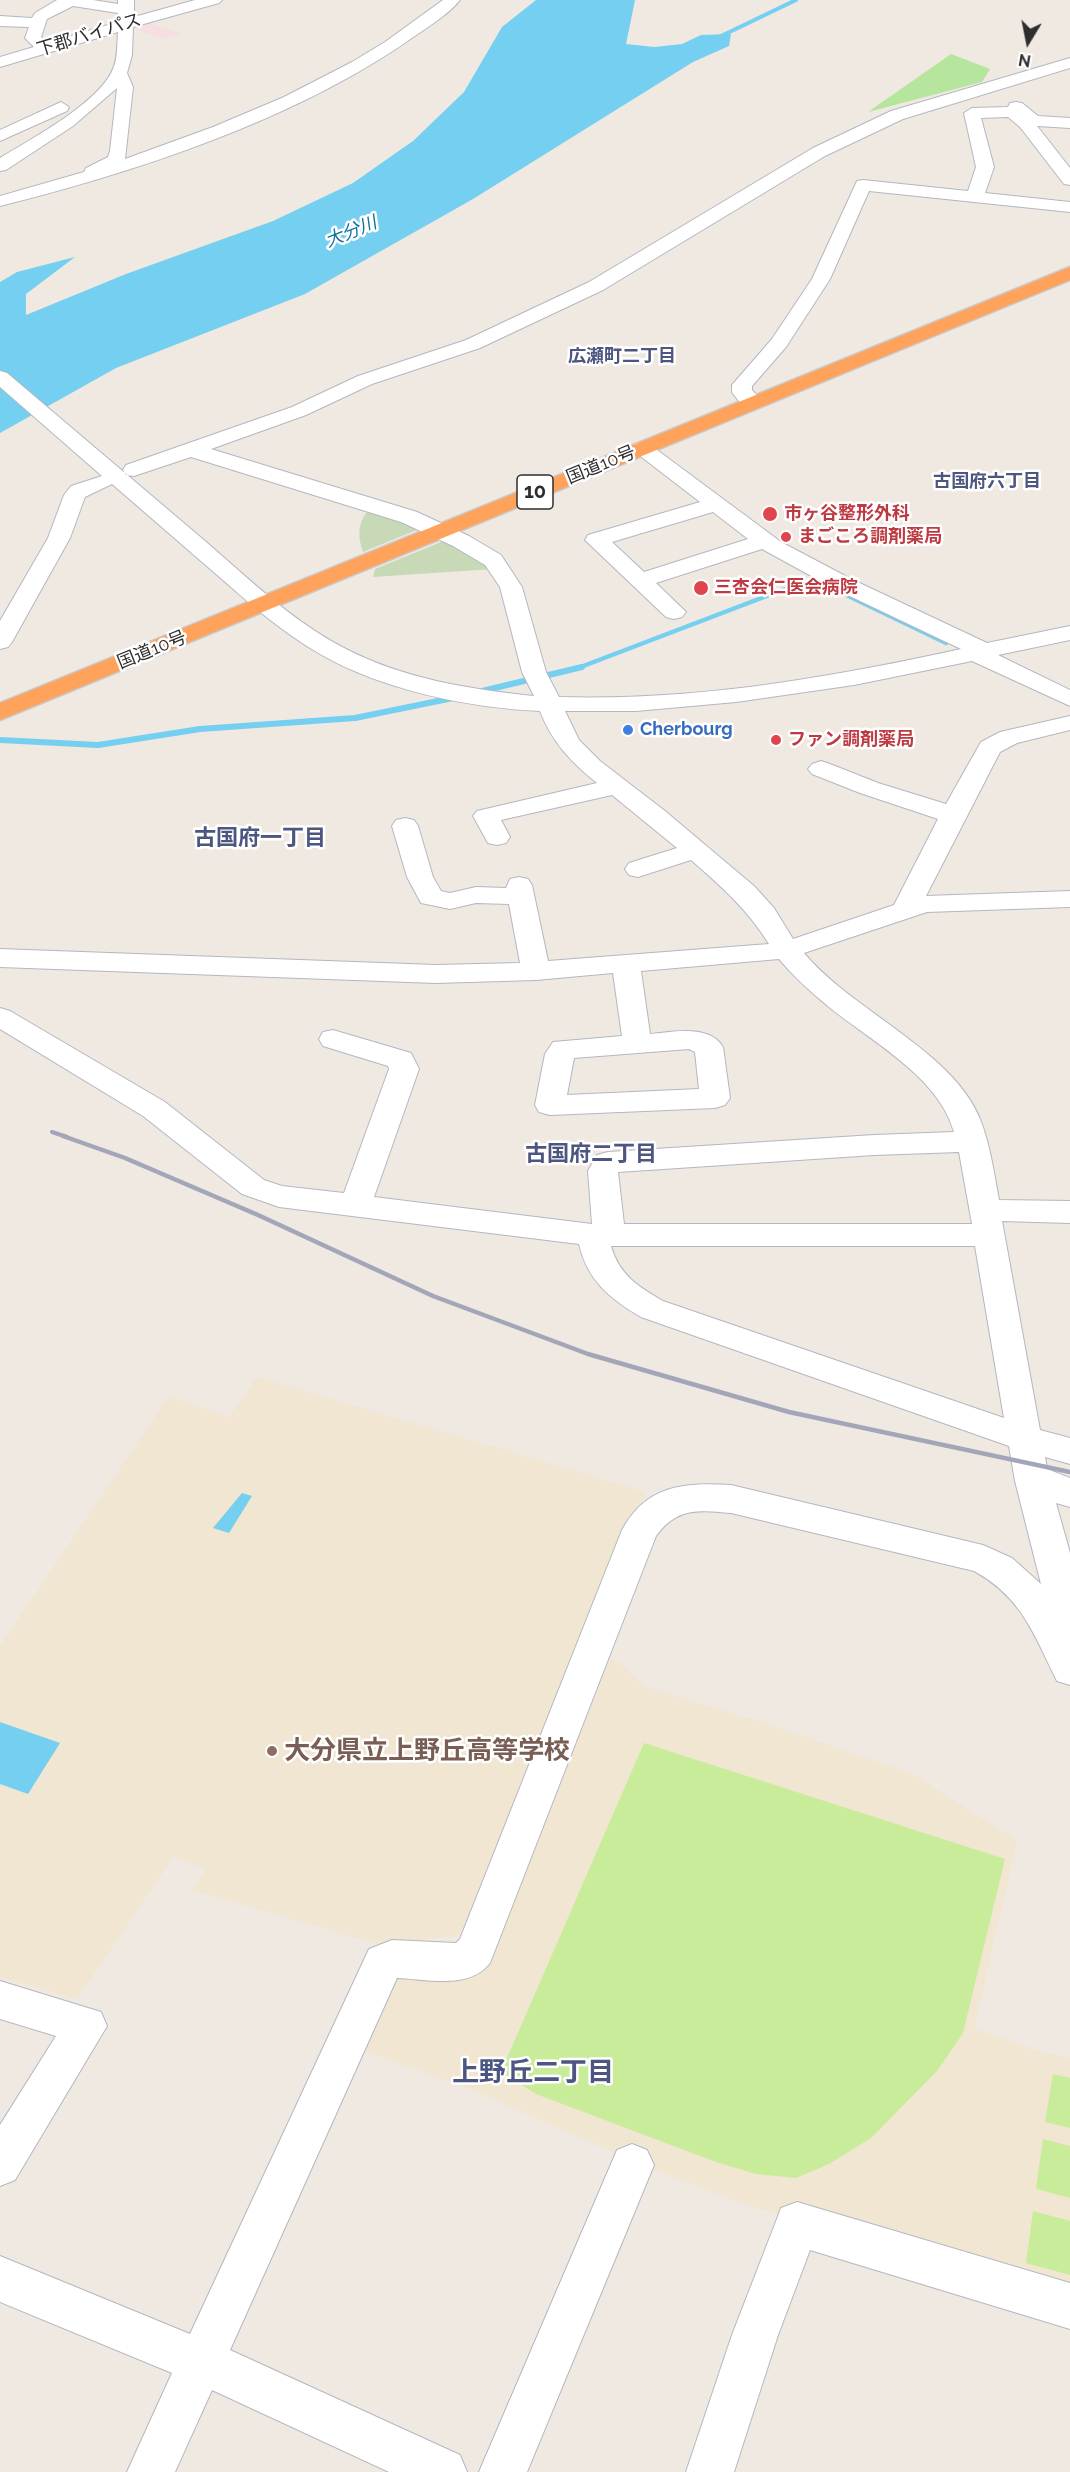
<!DOCTYPE html>
<html>
<head>
<meta charset="utf-8">
<style>
	body { margin:0 }
	#map { position:relative; width:1070px; height:2472px; overflow:hidden; background:#efe9e1; font-family:Raleway,sans-serif }
	canvas { display:block }
	.north { position:absolute; left:998px; top:12px; width:60px; height:60px; -webkit-text-stroke:4px #fff; paint-order:stroke; rotate:190deg; font-size:16px; font-weight:700; line-height:24px; text-align:center; color:#2e2e2e }
	.north::after { content:''; display:block; margin:auto; width:21px; height:27px; background:#2e2e2e; clip-path:polygon(50% 0,100% 100%,50% 72%,0 100%) }
</style>
</head>
<body>
<div id="map">
<canvas width="1070" height="2472"></canvas>
<div class="north">N</div>
</div>
<script>
const ctx = document.querySelector('canvas').getContext('2d');
ctx.lineJoin = 'round';
function paint(path, color) { ctx.fillStyle = color; ctx.fill(path, 'evenodd'); }
function stroke(path, color, width, dash) { ctx.strokeStyle = color; ctx.lineWidth = width; ctx.lineCap = dash ? 'butt' : 'round'; ctx.setLineDash(dash || []); ctx.stroke(path); }
function write(font, color, halo, rows, align = 'center') {
  ctx.font = font + ' Raleway,"Noto Sans JP",sans-serif'; ctx.lineWidth = 5; ctx.setLineDash([]); ctx.textBaseline = 'middle'; ctx.strokeStyle = halo; ctx.fillStyle = color; for (const [text, x, y, turn = 0] of rows) {
    ctx.save(); ctx.translate(x, y); ctx.rotate((+turn || 0) * Math.PI / 180); ctx.textAlign = isNaN(turn) ? turn : align; if (halo) ctx.strokeText(text, 0, 0); ctx.fillText(text, 0, 0); ctx.restore();
  }
}
paint(new Path2D(`
	M 257,1377 L 643,1491 L 644,1495 L 478,1918 L 468,1934 L 381,1945 L 192,1890 L 206,1870 L 174,1856 L 77,1999 L 0,1977 L 0,1646 L 169,1396 L 229,1417 Z
	M 602,1658 L 620,1663 L 643,1686 L 758,1721 L 911,1773 L 1015,1839 L 1017,1842 L 974,2028 L 1033,2049 L 1070,2058 L 1070,2300 L 855,2233 L 755,2208 L 644,2166 L 475,2091 L 356,2048 L 388,1975 L 480,1970 Z`), '#f0e6d1');
paint(new Path2D(`
	M 149,23 L 182,34 L 164,39 L 132,28 Z`), '#f5dfe0');
paint(new Path2D(`
	M 951,54 L 990,69 L 982,82 L 868,112 Z`), '#b6e59e');
paint(new Path2D(`
	M 370,508 L 424,527 L 363,552 C 357,535 358,521 370,508 Z
	M 446,540 L 494,569 L 373,577 L 375,569 Z`), '#c8d9b8');
paint(new Path2D(`
	M 644,1743 L 1005,1859 L 963,2033 L 937,2071 L 871,2138 L 829,2164 L 796,2178 L 756,2174 L 716,2162 L 536,2094 L 501,2072 Z
	M 1053,2074 L 1070,2078 L 1070,2128 L 1045,2122 Z
	M 1043,2139 L 1070,2146 L 1070,2198 L 1036,2189 Z
	M 1033,2211 L 1070,2221 L 1070,2275 L 1026,2263 Z`), '#c9ec9a');
paint(new Path2D(`
	M 536,0 L 635,0 L 626,44 L 654,47 L 682,44 L 701,35 L 731,34 L 729,46 L 693,62 L 473,199 L 305,294 L 116,368 L 0,433 L 0,282 L 17,272 L 75,257 L 26,294 L 26,315 L 126,274 L 273,221 L 353,183 L 413,141 L 464,92 L 502,27 Z
	M 242,1493 L 252,1496 L 229,1533 L 213,1528 Z
	M 0,1722 L 60,1743 L 28,1794 L 0,1784 Z`), '#75cff0');
stroke(new Path2D(`
	M 717,38 L 796,0`), '#75cff0', 4);
stroke(new Path2D(`
	M 578,668 L 785,589 L 808,586 L 836,590 L 946,643`), '#75cff0', 4.5);
stroke(new Path2D(`
	M 478,692 L 582,667
	M 0,740 L 98,745 L 200,729 L 355,718 L 453,698`), '#75cff0', 6);
const minor = new Path2D(`
	M 57,0 L 93,0 L 118,4 L 118,0 L 134,0 L 134,17 L 195,0 L 222,0 L 219,3 L 133,27 L 132,55 L 127,73 L 133,87 L 125,159 L 213,127 L 284,97 L 352,62 L 385,42 L 443,0 L 460,0 C 447,16 426,28 409,40 C 294,120 136,172 0,206 L 0,196 L 84,172 L 86,168 L 108,157 L 110,151 L 117,88 L 73,126 L 6,170 L 0,171 L 0,158 C 31,139 99,103 113,69 C 118,58 117,43 118,32 L 0,67 L 0,57 L 34,47 L 25,38 L 29,27 L 0,26 L 0,16 L 32,18 L 35,13 ZM 73,6 L 118,13 L 118,22 L 47,43 L 41,37 L 47,19 Z
	M 1070,58 L 1070,68 L 903,119 L 825,156 L 603,290 L 480,348 L 372,384 L 306,415 L 211,449 L 417,512 L 469,536 L 501,555 L 522,587 L 546,672 L 559,697 C 694,701 829,678 961,649 L 835,589 L 762,549 L 656,583 L 686,612 L 682,617 L 674,619 L 666,617 L 585,540 L 588,535 L 700,502 L 635,452 L 631,448 L 635,444 L 642,442 L 649,444 L 781,542 L 851,579 L 987,643 L 1070,626 L 1070,640 L 998,655 L 1070,690 L 1070,706 L 972,661 L 854,685 L 736,702 L 636,711 L 565,711 L 579,740 L 600,761 L 665,811 L 754,886 L 774,908 L 793,939 L 894,905 L 938,819 L 860,793 L 812,774 L 808,769 L 812,764 L 821,761 L 830,764 L 878,783 L 946,804 L 981,742 L 1000,732 L 1070,716 L 1070,730 L 1017,743 L 1000,752 L 926,896 L 1070,891 L 1070,907 L 927,912 L 804,953 C 851,1010 953,1051 980,1119 C 990,1144 994,1173 999,1200 L 1070,1201 L 1070,1223 L 1002,1221 L 1040,1430 L 1070,1438 L 1070,1464 L 1045,1457 L 1047,1469 L 1070,1478 L 1070,1507 L 1056,1503 L 1070,1553 L 1070,1685 L 1057,1681 C 1034,1635 1022,1597 974,1571 L 731,1513 C 699,1510 677,1507 656,1536 L 490,1963 C 469,1990 427,1979 397,1978 L 230,2350 L 460,2455 L 467,2472 L 389,2472 L 212,2390 L 175,2472 L 127,2472 L 172,2373 L 0,2302 L 0,2256 L 190,2334 L 369,1949 L 392,1940 L 456,1943 L 460,1939 L 622,1530 C 646,1485 685,1482 731,1485 L 983,1545 L 1012,1558 L 1041,1584 L 1015,1481 L 1009,1446 L 641,1317 C 610,1299 587,1280 579,1244 L 279,1207 L 242,1194 L 143,1116 L 0,1029 L 0,1008 L 10,1011 L 165,1102 L 264,1180 L 282,1186 L 344,1193 L 389,1069 L 388,1066 L 323,1046 L 319,1039 L 323,1032 L 333,1030 L 411,1053 L 419,1069 L 374,1197 L 592,1224 L 588,1171 L 597,1155 L 608,1152 L 874,1135 L 954,1132 C 939,1077 871,1041 829,1007 C 811,992 794,977 779,959 L 641,971 L 650,1034 C 673,1032 709,1024 723,1047 L 730,1098 L 725,1105 L 715,1108 L 550,1115 L 539,1112 L 535,1105 L 545,1054 L 553,1042 L 622,1036 L 613,973 L 536,980 L 436,983 L 0,967 L 0,949 L 436,965 L 520,963 L 509,904 L 476,903 L 450,909 L 421,903 L 407,877 L 392,826 L 396,820 L 405,818 L 414,820 L 418,826 L 433,877 L 441,891 L 450,893 L 476,887 L 506,888 L 510,879 L 519,877 L 528,879 L 532,885 L 548,961 L 769,944 C 748,910 721,886 691,860 L 638,877 L 629,875 L 625,869 L 629,863 L 677,848 L 612,795 L 501,820 L 510,837 L 506,843 L 497,845 L 488,843 L 473,816 L 477,811 L 597,783 C 571,762 552,742 540,711 C 470,708 382,690 320,654 C 282,632 249,603 216,574 C 181,544 147,514 112,484 L 85,497 L 70,538 L 12,642 L 8,647 L 0,649 L 0,621 L 48,538 L 64,495 L 71,486 L 102,476 L 0,387 L 0,371 L 7,373 C 73,429 139,485 205,541 C 249,579 293,622 346,649 C 404,679 469,689 534,696 L 522,672 L 500,587 L 485,565 L 453,546 L 401,522 L 191,457 L 134,476 L 126,475 L 123,470 L 126,465 L 292,407 L 358,376 L 466,340 L 589,282 L 813,148 L 891,111 ZM 713,512 L 748,539 L 644,572 L 612,542 ZM 689,1049 L 695,1052 L 699,1089 L 567,1095 L 574,1058 ZM 959,1152 L 972,1224 L 624,1224 L 618,1172 L 874,1155 ZM 611,1246 L 975,1246 L 1004,1418 L 663,1301 C 639,1287 619,1275 611,1246 Z
	M 61,102 L 69,107 L 67,111 L 0,141 L 0,130 Z
	M 1016,102 L 1022,103 L 1038,116 L 1070,118 L 1070,128 L 1037,126 L 1070,168 L 1070,185 L 1064,184 L 1020,127 L 1008,117 L 981,118 L 994,167 L 985,193 L 1070,202 L 1070,212 L 869,191 L 830,279 L 786,347 L 752,386 L 752,390 L 764,403 L 761,407 C 748,411 739,403 732,392 L 732,385 L 772,339 L 812,279 L 857,181 L 863,180 L 968,191 L 976,167 L 964,113 L 972,108 L 1008,107 L 1010,103 Z
	M 0,1981 L 101,2012 L 107,2026 L 15,2180 L 0,2186 L 0,2125 L 56,2036 L 0,2019 Z
	M 632,2144 L 647,2150 L 654,2165 L 527,2472 L 479,2472 L 617,2150 Z
	M 797,2202 L 1070,2283 L 1070,2329 L 810,2250 L 778,2335 L 734,2472 L 686,2472 L 732,2335 L 775,2224 L 781,2208 Z`);
const highway = new Path2D(`
	M 1070,267 L 1070,280 L 0,720 L 0,703 Z`);
stroke(minor, '#b4b7c1', 2);
stroke(highway, '#c9c9c9', 3);
paint(minor, '#fff');
paint(highway, '#ffa35c');
stroke(new Path2D(`
	M 52,1132 L 67,1137`), '#a3a6b8', 4);
stroke(new Path2D(`
	M 63,1136 L 125,1158 L 258,1215 L 433,1296 L 588,1354 L 789,1412 L 1070,1472`), '#a3a6b8', 4.5);
for (const [x, y, r, color] of [
	[770,514,8,"#e0444e"],
	[786,537,6,"#e0444e"],
	[701,588,8,"#e0444e"],
	[628,730,6,"#3f7fe0"],
	[776,740,6,"#e0444e"],
	[272,1751,6,"#8d6e63"]
]) { const dot = new Path2D(); dot.arc(x, y, r, 0, 2 * Math.PI); ctx.fillStyle = color; ctx.fill(dot); stroke(dot, '#fff', 2); }
write('18px', '#2e2e2e', '#fff', [
	["下郡バイパス",89,35,-17],
	["国道10号",601,465,-22],
	["国道10号",152,650,-22]
]);
write('italic 18px', '#0d6fa3', '#fff', [
	["大分川",351,232,-22]
]);
write('bold 18px', '#4d5680', '#fff', [
	["広瀬町二丁目",622,357],
	["古国府六丁目",987,482]
]);
write('bold 18px', '#be3a42', '#fff', [
	["市ヶ谷整形外科",784,514],
	["まごころ調剤薬局",798,537],
	["三杏会仁医会病院",714,588],
	["ファン調剤薬局",788,740]
], 'left');
write('bold 18px', '#366cbe', '#fff', [
	["Cherbourg",640,730]
], 'left');
for (const [x, y, w] of [
	[535,492,36]
]) { const box = new Path2D(); box.roundRect(x - w / 2, y - 17, w, 34, 4.5); ctx.fillStyle = '#fff'; ctx.fill(box); stroke(box, '#2e2e2e', 1.5); }
write('bold 20px', '#2e2e2e', null, [
	["10",535,492]
]);
write('bold 22px', '#4d5680', '#fff', [
	["古国府一丁目",260,838],
	["古国府二丁目",591,1154]
]);
write('bold 26px', '#785e54', '#fff', [
	["大分県立上野丘高等学校",284,1751]
], 'left');
write('bold 27px', '#4d5680', '#fff', [
	["上野丘二丁目",533,2073]
]);
</script>
</body>
</html>
